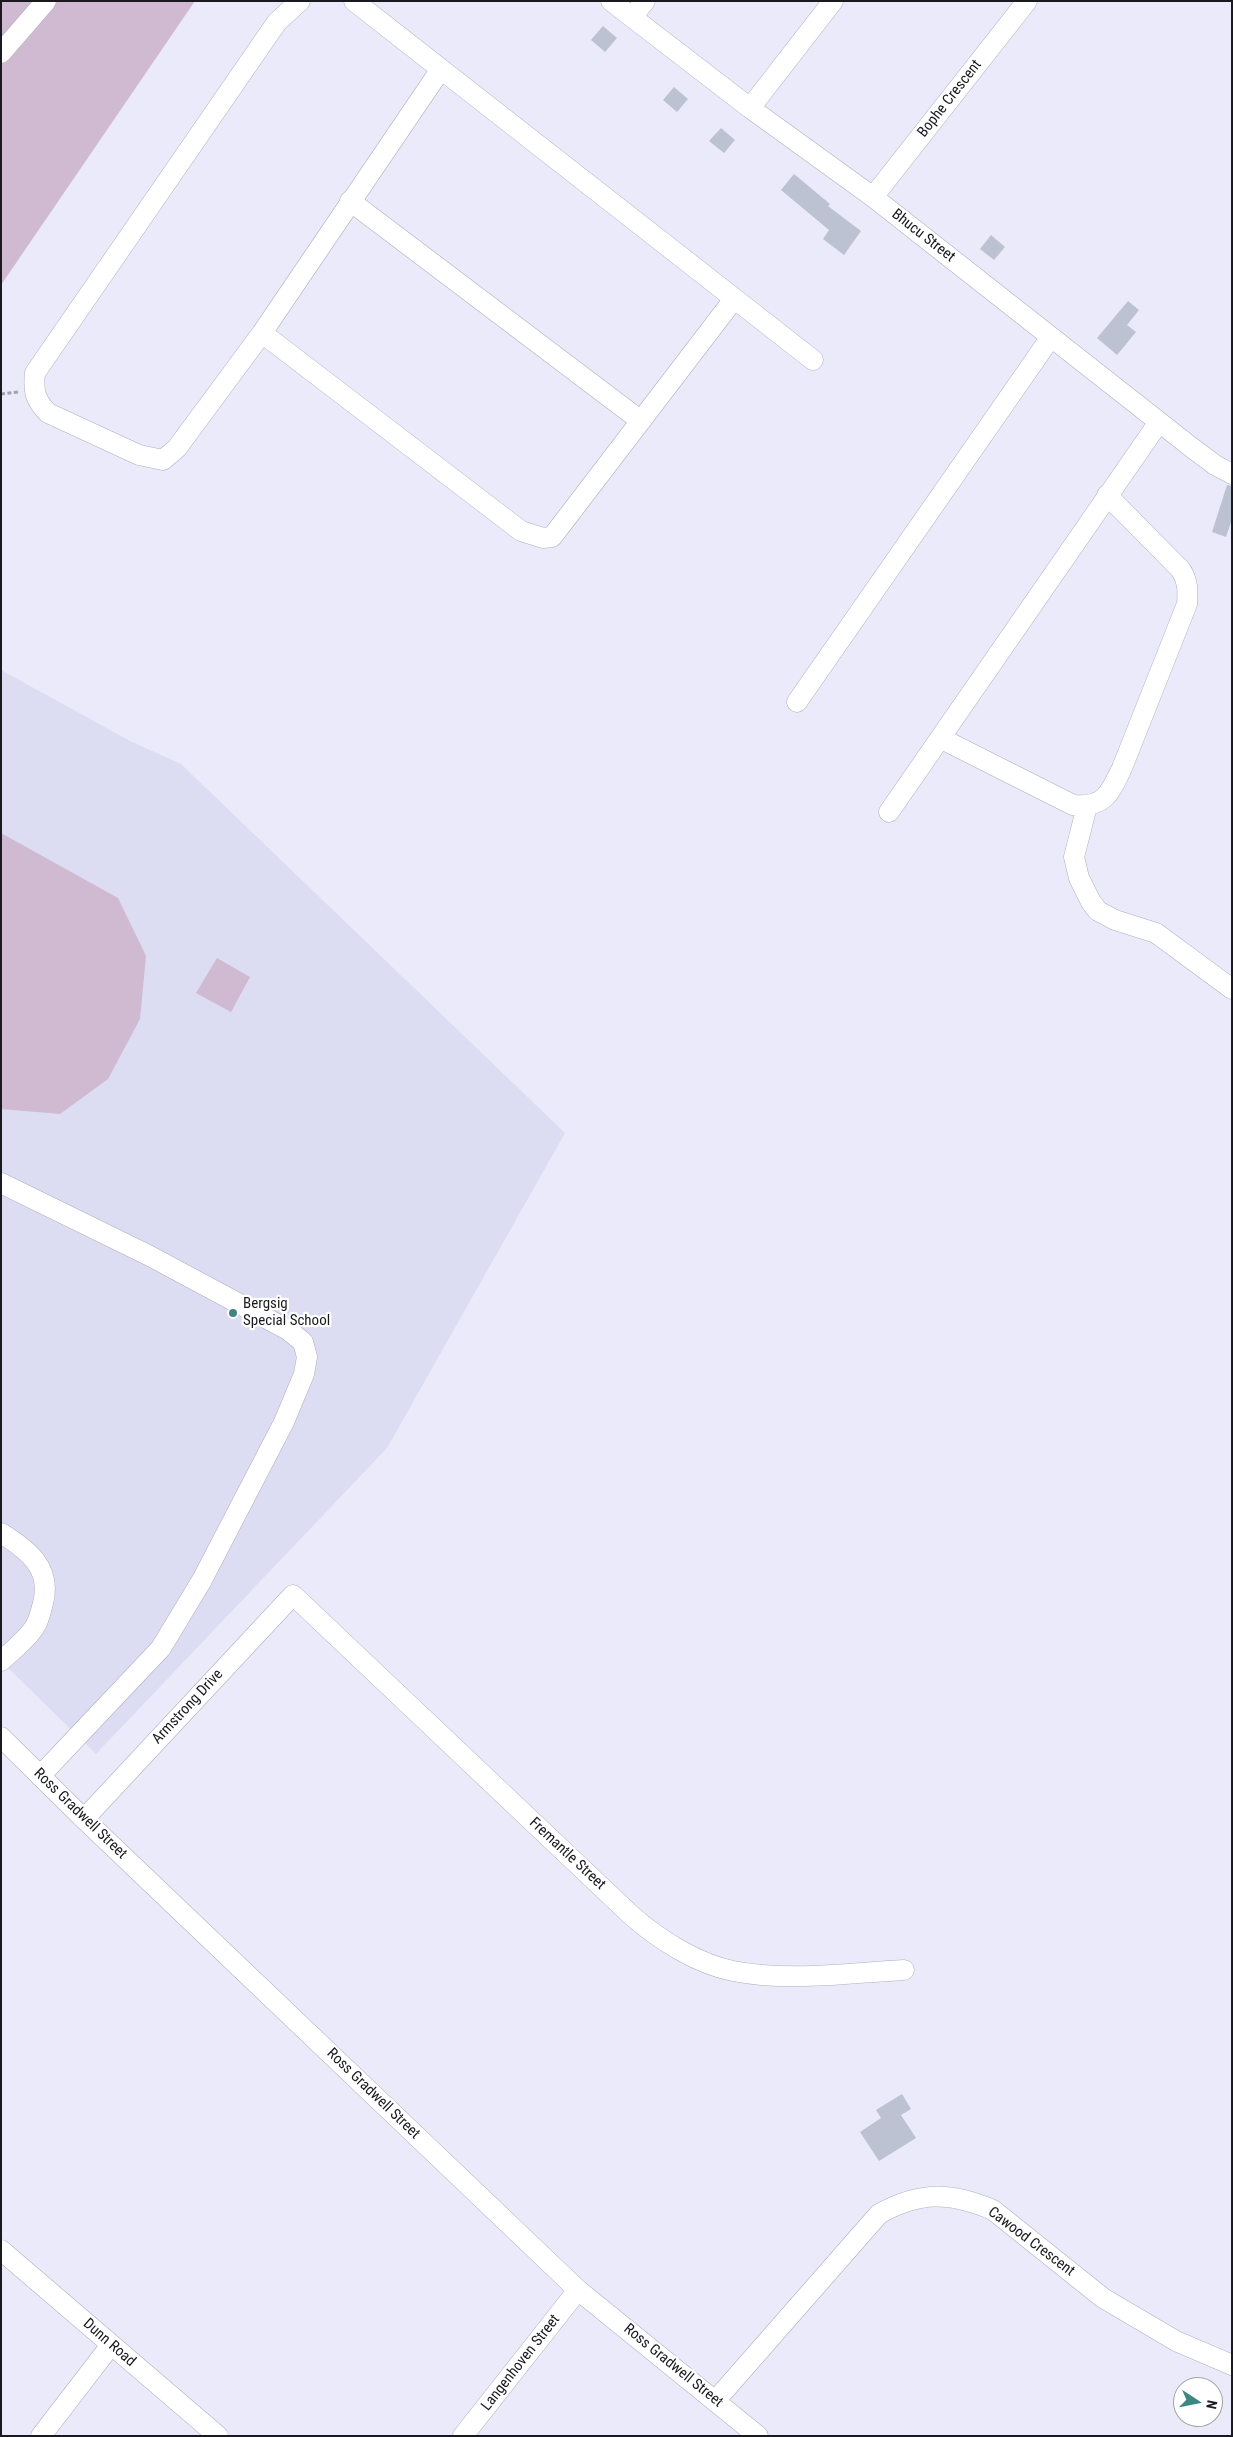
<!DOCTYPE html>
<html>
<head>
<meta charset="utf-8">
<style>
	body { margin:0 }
	#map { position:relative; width:1233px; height:2437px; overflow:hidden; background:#eaeafa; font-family:"Roboto Condensed",sans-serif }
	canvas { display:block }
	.frame { position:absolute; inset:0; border:2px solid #1a191f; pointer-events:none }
	.north { position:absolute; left:1173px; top:2377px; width:50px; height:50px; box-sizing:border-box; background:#fff; border:1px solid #a3a3a5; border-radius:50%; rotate:101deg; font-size:14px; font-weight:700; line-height:20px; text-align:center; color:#1a191f }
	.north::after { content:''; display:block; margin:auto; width:18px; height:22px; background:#3e8684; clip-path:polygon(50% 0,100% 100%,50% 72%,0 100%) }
</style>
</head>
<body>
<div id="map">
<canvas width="1233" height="2437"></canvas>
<div class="frame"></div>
<div class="north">N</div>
</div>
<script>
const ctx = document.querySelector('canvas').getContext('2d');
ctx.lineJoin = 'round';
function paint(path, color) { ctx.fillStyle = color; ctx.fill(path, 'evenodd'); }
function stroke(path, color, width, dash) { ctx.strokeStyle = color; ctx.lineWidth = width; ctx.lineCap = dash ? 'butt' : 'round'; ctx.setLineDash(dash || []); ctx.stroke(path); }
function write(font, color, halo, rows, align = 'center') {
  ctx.font = font + ' "Roboto Condensed",sans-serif'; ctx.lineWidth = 4.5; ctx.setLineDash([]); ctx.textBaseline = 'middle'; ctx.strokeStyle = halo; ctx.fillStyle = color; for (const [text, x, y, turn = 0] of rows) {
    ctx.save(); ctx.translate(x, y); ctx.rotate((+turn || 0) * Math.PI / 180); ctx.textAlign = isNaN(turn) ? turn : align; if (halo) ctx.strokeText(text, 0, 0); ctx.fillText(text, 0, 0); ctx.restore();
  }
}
paint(new Path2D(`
	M 1,670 L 130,741 L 181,764 L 565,1133 L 387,1448 L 96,1754 L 1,1661 Z`), '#dcdcf3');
paint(new Path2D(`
	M 1,1 L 195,1 L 1,285 Z
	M 1,833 L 118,898 L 146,956 L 140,1019 L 108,1079 L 60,1114 L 1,1109 Z
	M 217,958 L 250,977 L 231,1012 L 196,993 Z`), '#d0bad1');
paint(new Path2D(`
	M 603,26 L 617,38 L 605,52 L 591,40 Z
	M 674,87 L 688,99 L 677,112 L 663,100 Z
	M 721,128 L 735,140 L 724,153 L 709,141 Z
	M 794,174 L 830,204 L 828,206 L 861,231 L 844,255 L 823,239 L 829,230 L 781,190 Z
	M 991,235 L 1005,247 L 994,260 L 980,249 Z
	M 1128,301 L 1139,310 L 1127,325 L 1136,332 L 1117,355 L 1097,338 Z
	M 1227,485 L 1232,486 L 1232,519 L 1226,537 L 1212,532 Z
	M 902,2094 L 911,2109 L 901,2115 L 916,2138 L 879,2161 L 860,2132 L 881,2118 L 876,2110 Z`), '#bcc2d1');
const minor = new Path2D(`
	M 300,1 L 277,22 L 35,373 C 33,391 35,400 48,413 L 139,455 L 163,460 L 177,448 L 262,333 L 441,69
	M 354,1 L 813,360
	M 611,1 L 750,108 L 873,197 L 1191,447 L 1215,465 L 1232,474
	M 632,17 L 645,1
	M 1,53 L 46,1
	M 750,108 L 833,1
	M 873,197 L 1027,1
	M 350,201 L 641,421
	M 262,333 L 521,531 L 543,538 L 552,537 L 734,299
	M 797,702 L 1051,337
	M 940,738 L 1073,805 C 1105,808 1110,793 1122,768 L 1187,604 C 1188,591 1188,581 1181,570 L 1107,495
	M 1087,806 L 1074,857 L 1079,878 L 1091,902 L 1098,911 L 1115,920 L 1156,933 L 1232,989
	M 889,812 L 1159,422
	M 1,1183 L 150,1256 L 288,1330 L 303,1342 L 307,1357 L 304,1374 L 284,1422 L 202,1580 L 161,1648 L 40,1776
	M 1,1533 C 28,1550 52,1568 43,1603 C 41,1611 39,1621 34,1628 C 26,1640 12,1651 1,1661
	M 1,1737 L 84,1819 L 578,2290 L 758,2436
	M 84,1819 L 293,1595 L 631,1915 C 658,1939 697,1964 733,1971 C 789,1982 848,1973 904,1970
	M 1,2250 L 218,2436
	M 716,2400 L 879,2214 C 920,2191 950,2192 993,2210 L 1103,2298 L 1176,2341 L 1232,2365
	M 41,2436 L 111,2345
	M 463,2436 L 578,2290`);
stroke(minor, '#afaebe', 21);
stroke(new Path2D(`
	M 1,394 L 18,392`), '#a1a0ad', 3, [4, 2.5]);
stroke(minor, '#fff', 20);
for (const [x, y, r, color] of [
	[233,1313,5,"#3e8684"]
]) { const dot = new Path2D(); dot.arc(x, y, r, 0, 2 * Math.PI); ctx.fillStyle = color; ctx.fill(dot); stroke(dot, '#fff', 2); }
write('15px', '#1a191f', '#fff', [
	["Bophe Crescent",950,99,-52],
	["Bhucu Street",923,236,38],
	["Armstrong Drive",188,1707,-47],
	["Ross Gradwell Street",80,1814,44],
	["Fremantle Street",567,1854,43],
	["Ross Gradwell Street",373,2094,44],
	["Cawood Crescent",1031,2242,37],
	["Dunn Road",109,2343,41],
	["Langenhoven Street",521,2363,-52],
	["Ross Gradwell Street",673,2366,39]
]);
write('15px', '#1a191f', '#fff', [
	["Bergsig",243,1304],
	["Special School",243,1321]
], 'left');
</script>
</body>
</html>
